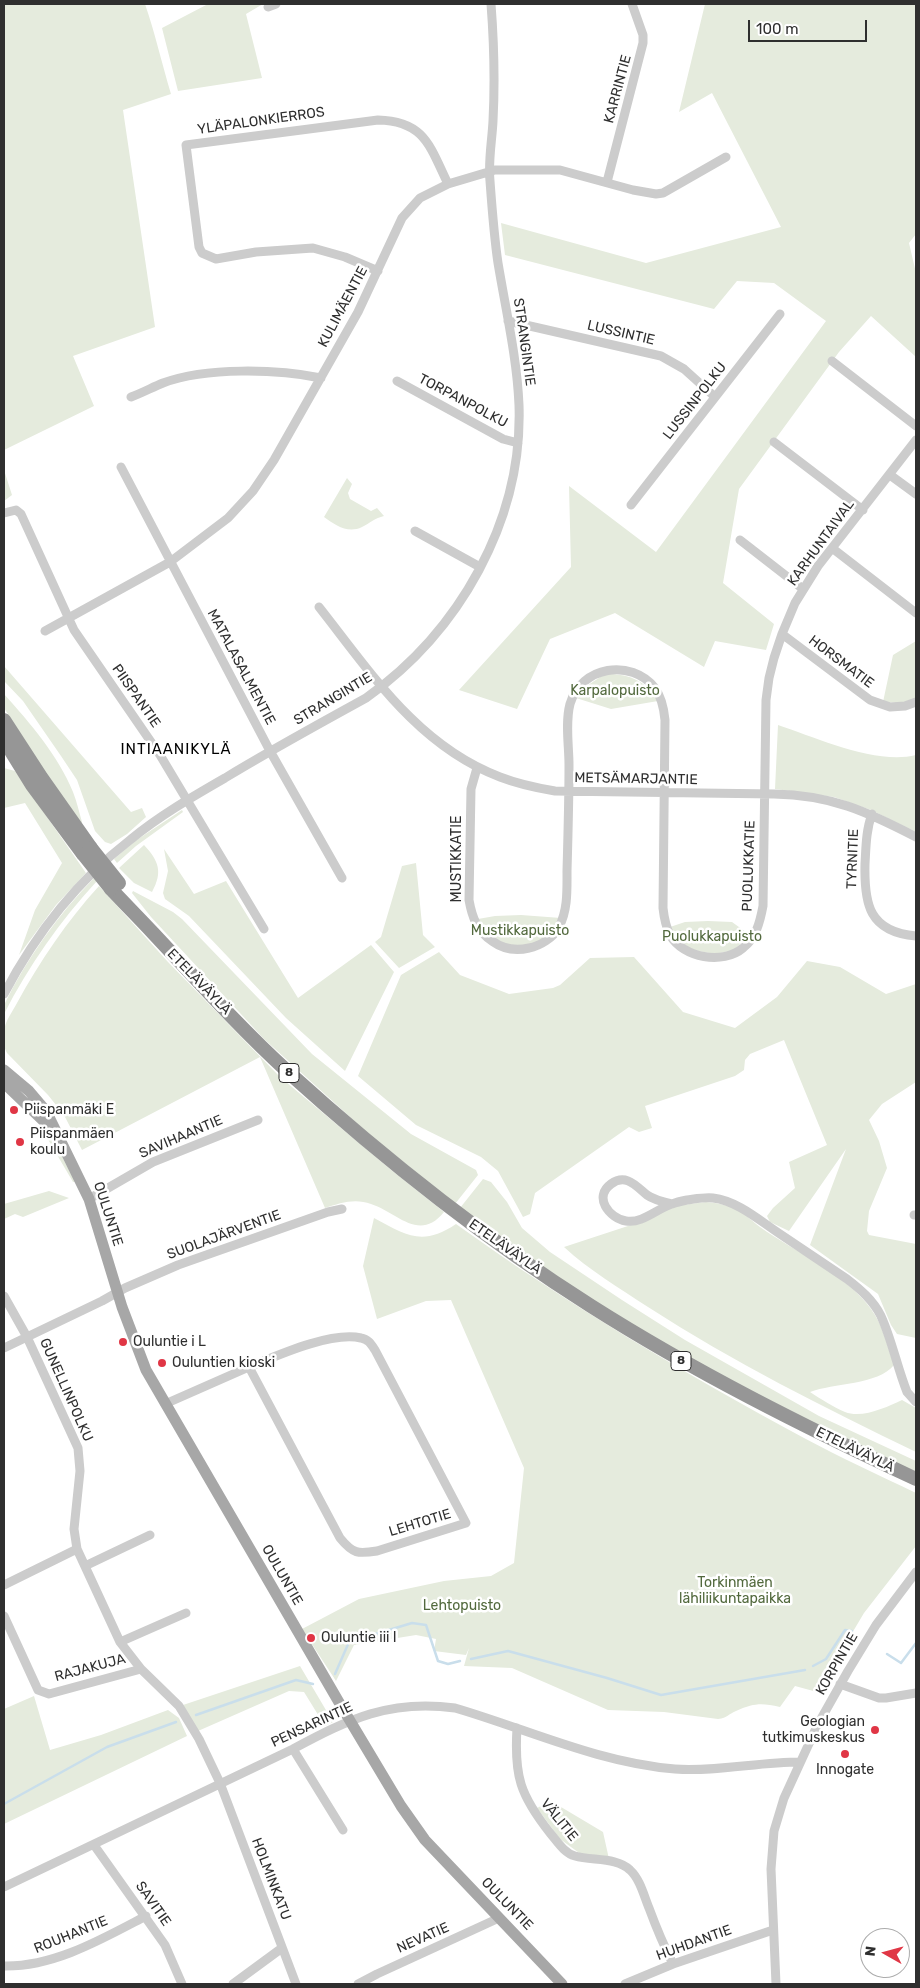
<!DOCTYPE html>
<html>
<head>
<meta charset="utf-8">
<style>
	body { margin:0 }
	#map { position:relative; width:920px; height:1988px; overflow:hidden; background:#fff; font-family:Rubik,sans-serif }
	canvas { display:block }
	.frame { position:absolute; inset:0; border:5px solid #2f2f2f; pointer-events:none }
	.north { position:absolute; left:860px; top:1928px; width:50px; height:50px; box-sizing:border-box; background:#fff; border:1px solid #acacac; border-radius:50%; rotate:277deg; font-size:14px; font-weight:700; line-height:20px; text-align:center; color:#2f2f2f }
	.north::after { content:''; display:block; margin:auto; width:18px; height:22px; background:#e03645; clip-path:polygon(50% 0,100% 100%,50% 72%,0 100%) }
	.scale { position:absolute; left:748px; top:20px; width:119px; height:22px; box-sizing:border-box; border:2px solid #2f2f2f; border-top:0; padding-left:6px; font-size:15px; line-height:18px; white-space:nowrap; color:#2f2f2f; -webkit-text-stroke:4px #fff; paint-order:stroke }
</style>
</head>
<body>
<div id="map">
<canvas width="920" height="1988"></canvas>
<div class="frame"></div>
<div class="north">N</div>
<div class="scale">100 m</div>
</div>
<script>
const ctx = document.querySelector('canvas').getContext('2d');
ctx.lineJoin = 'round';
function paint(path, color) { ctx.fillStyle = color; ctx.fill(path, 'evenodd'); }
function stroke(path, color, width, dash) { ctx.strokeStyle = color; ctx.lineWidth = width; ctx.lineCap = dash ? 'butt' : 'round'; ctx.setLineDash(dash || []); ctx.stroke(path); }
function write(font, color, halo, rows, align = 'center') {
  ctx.font = font + ' Rubik,sans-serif'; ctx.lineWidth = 5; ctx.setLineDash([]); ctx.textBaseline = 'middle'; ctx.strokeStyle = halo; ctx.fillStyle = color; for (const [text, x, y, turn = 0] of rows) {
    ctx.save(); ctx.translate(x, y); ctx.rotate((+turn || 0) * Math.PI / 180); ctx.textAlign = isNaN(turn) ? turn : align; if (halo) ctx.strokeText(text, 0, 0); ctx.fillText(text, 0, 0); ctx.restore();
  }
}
paint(new Path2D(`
	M 4,4 L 145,4 C 155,33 162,64 171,94 L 123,110 L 155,327 L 73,356 L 94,406 L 4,450 Z
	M 208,4 L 263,4 L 246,14 L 262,78 L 178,91 L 162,28 Z
	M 705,4 L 916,4 L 916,234 L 909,243 L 916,273 L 916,357 L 871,316 L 839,352 L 739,489 L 723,583 L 774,624 L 766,650 L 715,641 L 704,667 L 615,613 L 550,639 L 517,709 L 459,690 L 571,567 L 569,486 L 656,552 L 826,321 L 774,283 L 737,281 L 714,309 L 505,255 L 501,223 L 646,263 L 781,227 L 712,93 L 679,112 Z
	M 4,470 L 12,495 L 4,501 Z
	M 347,478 L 352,484 L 348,493 L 350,499 L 371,511 L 377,508 L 384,516 C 375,518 370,523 362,527 C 348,534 335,525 324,517 Z
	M 916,641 L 916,698 L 902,703 L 883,702 L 893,655 Z
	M 4,666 L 131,812 L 142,808 L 146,817 L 127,834 L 111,844 L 105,842 L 95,831 L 77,780 L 61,756 L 23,701 L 4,681 Z
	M 605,674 C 628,673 647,681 658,701 L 611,709 L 576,698 L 585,687 Z
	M 4,694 C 30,723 58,755 73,792 C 77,802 79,812 82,822 L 80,826 L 4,708 Z
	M 778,725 C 817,738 876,765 916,755 L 916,832 L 871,810 L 834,797 L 775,789 Z
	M 4,768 L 15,771 L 86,873 L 56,905 L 19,955 L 35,910 L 62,863 L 25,803 L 4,808 Z
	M 182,810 L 183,812 L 136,846 L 117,863 L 114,859 L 135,841 Z
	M 144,845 C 159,861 163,872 152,892 L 134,883 L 119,868 Z
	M 164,849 L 194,894 L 226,881 L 298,998 L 371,945 L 394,972 L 345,1071 L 286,1018 L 189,916 L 165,899 L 163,893 L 168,871 Z
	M 416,863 L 423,935 L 435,947 L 399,968 L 375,942 L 381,937 L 402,866 Z
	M 94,878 L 97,881 C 60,921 29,965 4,1014 L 4,1005 C 27,958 58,915 94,878 Z
	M 99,886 L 168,962 L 280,1077 L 390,1169 L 444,1212 C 419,1243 397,1212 371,1204 C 355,1198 340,1203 325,1208 L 260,1057 L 82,1150 L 64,1115 L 48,1095 L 7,1053 C 3,1046 3,1039 4,1031 C 5,1021 13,1011 17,1003 C 40,961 67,921 99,886 Z
	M 133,891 L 173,912 L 182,919 L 312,1054 L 411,1134 L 476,1170 L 478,1175 L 455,1204 L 370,1135 L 264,1039 L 151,917 L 132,893 Z
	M 521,915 L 561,918 C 557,924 553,932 547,936 C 530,949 501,950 486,933 C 483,929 481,924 478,919 L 495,916 Z
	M 708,921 L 732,922 L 750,935 L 734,950 L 715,954 L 693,950 L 678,940 L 670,927 L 685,922 Z
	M 439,952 L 460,975 L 509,994 L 553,988 L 560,985 L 590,958 L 634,957 L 683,1012 L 735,1028 L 777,997 L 807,961 L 840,967 L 886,994 L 916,984 L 916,1082 L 882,1104 L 869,1120 L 879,1141 L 887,1168 L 869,1211 L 867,1231 L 869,1235 L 916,1244 L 916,1338 L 897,1334 L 891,1325 L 878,1294 L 810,1245 L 846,1149 L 789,1231 L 770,1222 L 767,1216 L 773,1208 L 795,1188 L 789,1162 L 827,1145 L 784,1040 L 750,1054 L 745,1060 L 744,1070 L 735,1076 L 645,1106 L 652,1128 L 639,1132 L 629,1127 L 535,1193 L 530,1214 L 523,1217 L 498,1171 L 481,1157 L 416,1125 L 358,1076 L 401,975 Z
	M 46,1136 L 55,1142 L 75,1182 L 73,1182 Z
	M 483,1179 L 491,1182 L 507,1202 L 522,1228 L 550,1252 L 622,1300 L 685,1340 L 819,1416 L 916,1461 L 916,1472 C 813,1424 711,1373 614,1313 C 561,1281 511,1244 460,1208 Z
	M 49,1191 L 69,1198 L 23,1217 L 15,1214 L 4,1219 L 4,1204 Z
	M 706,1202 C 718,1203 729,1205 739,1211 C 747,1215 753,1222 760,1227 C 795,1252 846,1274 871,1309 C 883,1325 887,1346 894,1365 C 878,1385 833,1383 810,1392 C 821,1399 833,1407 845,1412 C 862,1419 887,1407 902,1400 L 916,1408 L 916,1452 C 825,1408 733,1362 648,1307 C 619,1288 589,1270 564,1247 L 631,1225 L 674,1206 Z
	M 374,1218 C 406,1235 422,1247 456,1224 C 567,1304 684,1373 804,1438 C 841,1458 879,1475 916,1493 L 916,1546 L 864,1613 L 817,1692 L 795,1686 L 780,1707 C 761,1703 755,1703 736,1711 C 728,1714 728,1718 718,1719 L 664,1712 L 608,1710 L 512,1668 L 464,1666 L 469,1648 L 466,1655 L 434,1651 L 436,1639 L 416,1635 L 354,1645 L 336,1681 L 302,1629 L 359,1599 L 444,1581 L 491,1576 L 514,1563 L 524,1468 L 451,1300 L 426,1301 L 377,1319 L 363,1266 Z
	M 300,1666 L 333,1722 L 325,1726 L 304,1692 L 289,1691 L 198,1731 L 183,1705 Z
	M 34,1696 L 50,1750 L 101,1735 L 168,1710 L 179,1718 L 187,1736 L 4,1824 L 4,1709 Z
	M 545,1804 L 561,1807 L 603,1832 L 609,1859 L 582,1855 L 560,1839 L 537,1808 Z`), '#e5ebdd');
stroke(new Path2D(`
	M 887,1654 L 901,1663 L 916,1643
	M 471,1659 L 508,1651 L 607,1678 L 661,1695 L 805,1670
	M 813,1666 L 826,1659 L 845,1630 L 852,1631
	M 335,1674 L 349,1642 L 412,1623 L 426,1625 L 438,1661 L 448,1664 L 460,1661
	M 196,1715 L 296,1680 L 313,1684
	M 4,1804 L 107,1747 L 176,1722`), '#c9deeb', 2.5);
stroke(new Path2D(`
	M 268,7 L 276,4
	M 607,182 L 643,43 L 643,35 L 632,4
	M 378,271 L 345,257 L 313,248 L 256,252 L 216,259 L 202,253 L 199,247 L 186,145 L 378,120 C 425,121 430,147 448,184
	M 508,321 L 661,356 L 684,369 L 715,397
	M 832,361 L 916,426
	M 397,381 L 503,439 L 518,443
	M 131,397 C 142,393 153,387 163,383 C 206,367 277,369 321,378
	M 774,442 L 863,510
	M 121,467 L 270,751 L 342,878
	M 890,475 L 916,494
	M 631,505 L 780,314
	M 4,513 L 16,510 L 21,514 L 74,630 L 160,755 L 264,929
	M 415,531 L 480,567
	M 740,540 L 803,589
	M 832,548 L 916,613
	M 319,607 C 371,673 418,746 500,777 C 518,784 537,788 555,791 L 774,794 C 831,795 866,811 916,837
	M 45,631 L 170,562 L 228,518 L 253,491 L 274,460 L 358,312 L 402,218 L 420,198 L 448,184 L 495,170 L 560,170 L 633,190 L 656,194 L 663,193 L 726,157
	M 782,634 L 870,700 L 890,707 L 905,706 L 916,702
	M 477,768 L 471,789 L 469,900 C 472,917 477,931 492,941 C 503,949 516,951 529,948 C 540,946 553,938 559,927 C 568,910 567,890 567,871 C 568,836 569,801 569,765 C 569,746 565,723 570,704 C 581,666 631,658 655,688 C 662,698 664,709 665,720 L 663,908 C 664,917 666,927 670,935 C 683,958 723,965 743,948 C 756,938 760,922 763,906 L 766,700 L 769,678 L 774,658 L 782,634 L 795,603 L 818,566 L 916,440
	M 872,814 C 866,830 866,847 865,864 C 864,904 869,932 916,936
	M 4,994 C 35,935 77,881 130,840 C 159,816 192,797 225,778 C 271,750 319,724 366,698 C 459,632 523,521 519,405 C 517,358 506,311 498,263 C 494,236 492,208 490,181 C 488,161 492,141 493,121 C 495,82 494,43 491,4
	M 89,1199 L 153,1162 L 258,1120
	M 672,1204 C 663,1202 654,1200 647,1195 C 636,1186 626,1173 611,1184 C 593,1197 609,1218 626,1221 C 642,1224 658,1208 672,1204 C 677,1202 682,1201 687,1200 C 695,1199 705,1197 713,1198 C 738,1201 760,1221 780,1234 C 802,1249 825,1264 847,1279 C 860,1289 873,1300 881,1316 C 892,1340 897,1367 907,1392 L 916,1402
	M 914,1215 L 916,1215
	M 4,1296 L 27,1337 L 78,1448 L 80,1471 L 74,1529 L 77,1549 L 120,1642 L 141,1669 L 179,1706 L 199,1739 L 220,1783 L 296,1984
	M 4,1348 L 102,1301 L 125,1288 L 178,1265 L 328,1212 L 342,1209
	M 165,1404 L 249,1367 C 276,1356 331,1331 361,1338 C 368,1339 371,1344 375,1350 L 466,1523 L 377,1551 C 358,1554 353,1554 340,1538 L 249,1367
	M 85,1566 L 150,1535
	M 4,1585 L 77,1549
	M 4,1616 L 38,1690 L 49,1694 L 141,1669
	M 120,1642 L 186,1613
	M 840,1684 L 879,1698 L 886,1698 L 916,1693
	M 517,1728 C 514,1776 520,1795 550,1833 C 557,1841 564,1853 575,1856 C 592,1861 617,1857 630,1870 C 640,1879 644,1896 649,1908 C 656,1927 664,1946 673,1964
	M 293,1749 L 343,1830
	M 94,1845 L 165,1945 L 182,1984
	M 4,1887 L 293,1749 C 349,1719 390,1699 455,1708 C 527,1729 599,1763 675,1769 C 717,1772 758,1762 800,1762
	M 4,1966 C 54,1967 102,1939 146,1916
	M 233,1984 L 282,1948
	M 358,1984 L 377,1974 L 499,1918
	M 625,1984 L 673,1964 L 773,1930
	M 776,1984 L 771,1869 L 774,1831 L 784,1798 L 817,1726 L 848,1671 L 876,1625 L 916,1572`), '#ccc', 9);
stroke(new Path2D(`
	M 4,1070 L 29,1091 L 46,1111 L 89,1199 L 122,1307 L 146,1370 L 340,1704 L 401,1806 L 425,1840 L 562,1984
	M 4,1083 L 52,1129`), '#a7a7a7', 11);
stroke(new Path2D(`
	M 4,720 L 41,777 L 91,848
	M 4,740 L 32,785 L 83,854
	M 111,889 C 125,904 139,918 153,933 C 197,980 240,1028 287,1071 C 382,1157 482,1237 591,1306 C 695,1372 805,1427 916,1479`), '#969696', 14);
stroke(new Path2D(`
	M 91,848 L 119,883
	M 83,854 L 111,889`), '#969696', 14);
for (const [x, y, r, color] of [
	[14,1110,5,"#e03645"],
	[20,1142,5,"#e03645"],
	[123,1342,5,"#e03645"],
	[162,1363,5,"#e03645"],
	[311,1638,5,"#e03645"],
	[875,1730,5,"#e03645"],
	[845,1754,5,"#e03645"]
]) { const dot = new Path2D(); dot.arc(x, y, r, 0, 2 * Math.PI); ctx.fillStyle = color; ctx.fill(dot); stroke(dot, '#fff', 2); }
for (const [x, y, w] of [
	[289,1073,20],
	[681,1361,20]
]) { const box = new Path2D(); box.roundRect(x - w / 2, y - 9.5, w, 19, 4); ctx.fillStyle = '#fff'; ctx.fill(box); stroke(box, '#2f2f2f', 1); }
write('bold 12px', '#2f2f2f', null, [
	["8",289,1073],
	["8",681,1361]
]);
write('14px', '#2f2f2f', '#fff', [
	["KARRINTIE",618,89,-75],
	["YLÄPALONKIERROS",261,121,-8],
	["KULIMÄENTIE",343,307,-62],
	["LUSSINTIE",621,333,13],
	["STRANGINTIE",524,342,82],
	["TORPANPOLKU",463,401,28],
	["LUSSINPOLKU",695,401,-52],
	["KARHUNTAIVAL",821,543,-54],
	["HORSMATIE",841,662,37],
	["MATALASALMENTIE",241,667,62],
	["PIISPANTIE",136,696,55],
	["STRANGINTIE",333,699,-31],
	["METSÄMARJANTIE",636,779,1],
	["MUSTIKKATIE",457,859,-90],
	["TYRNITIE",853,859,-88],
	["PUOLUKKATIE",749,866,-88],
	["ETELÄVÄYLÄ",199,982,46],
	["SAVIHAANTIE",181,1137,-23],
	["OULUNTIE",108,1214,72],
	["SUOLAJÄRVENTIE",224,1235,-20],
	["ETELÄVÄYLÄ",505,1247,35],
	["GUNELLINPOLKU",66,1390,66],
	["ETELÄVÄYLÄ",855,1450,26],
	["LEHTOTIE",420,1523,-17],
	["OULUNTIE",282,1575,60],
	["KORPINTIE",837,1664,-60],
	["RAJAKUJA",90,1668,-15],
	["PENSARINTIE",312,1725,-25],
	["VÄLITIE",559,1820,51],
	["HOLMINKATU",271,1879,69],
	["SAVITIE",153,1904,55],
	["OULUNTIE",507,1904,46],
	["ROUHANTIE",71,1935,-22],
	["NEVATIE",423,1938,-24],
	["HUHDANTIE",694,1943,-20]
]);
write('14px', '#52693d', '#fff', [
	["Karpalopuisto",615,691],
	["Mustikkapuisto",520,931],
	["Puolukkapuisto",712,937],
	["Torkinmäen",735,1583],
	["lähiliikuntapaikka",735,1599],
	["Lehtopuisto",462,1606]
]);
write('14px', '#2f2f2f', '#fff', [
	["Piispanmäki E",24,1110],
	["Piispanmäen",30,1134],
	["koulu",30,1150],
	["Ouluntie i L",133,1342],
	["Ouluntien kioski",172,1363],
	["Ouluntie iii I",321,1638],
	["Geologian",865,1722,"right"],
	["tutkimuskeskus",865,1738,"right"],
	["Innogate",845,1770,"center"]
], 'left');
ctx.letterSpacing = '1px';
write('15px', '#000', '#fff', [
	["INTIAANIKYLÄ",176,750]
]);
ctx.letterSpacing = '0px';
</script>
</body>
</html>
